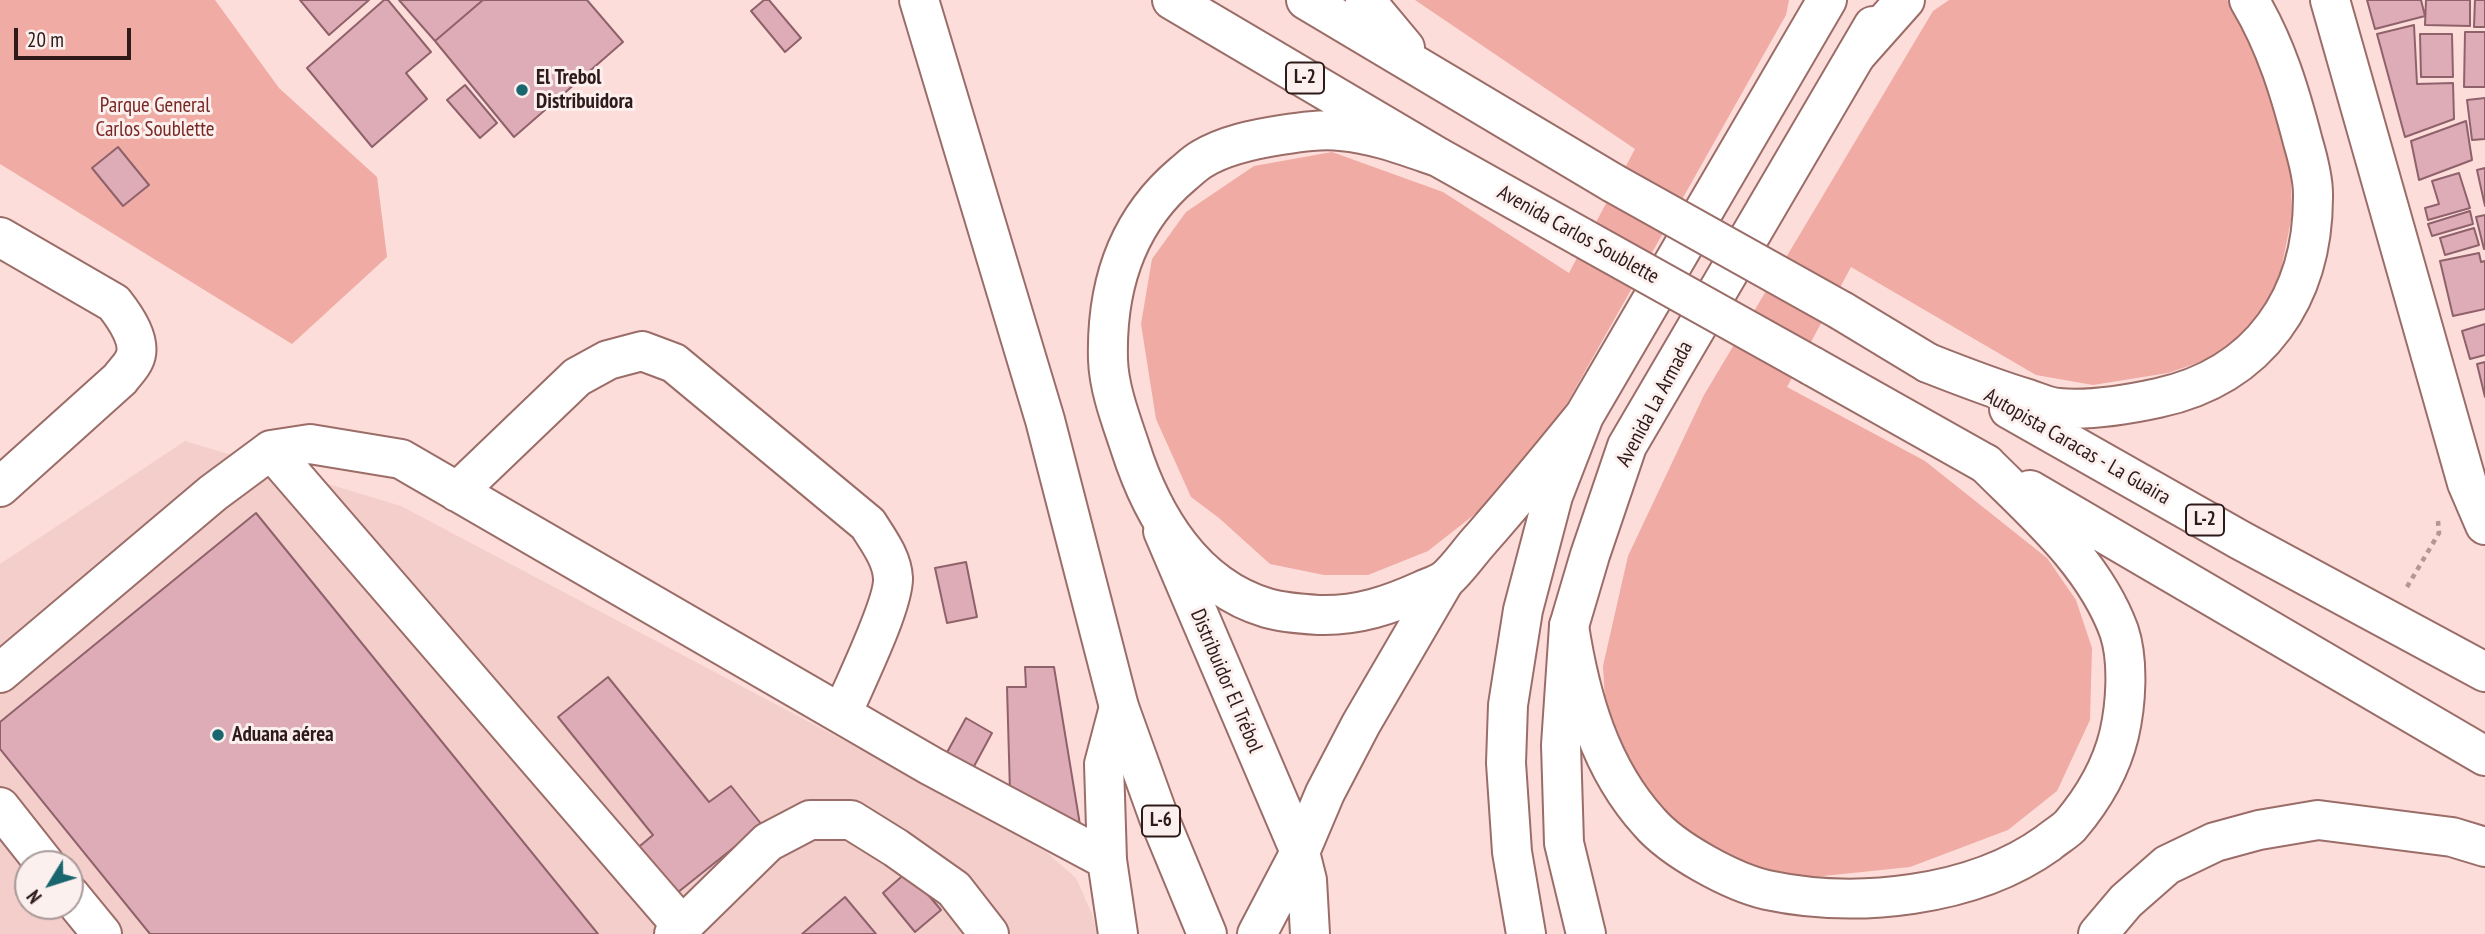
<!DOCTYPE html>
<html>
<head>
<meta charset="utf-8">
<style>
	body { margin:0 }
	#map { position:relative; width:2485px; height:934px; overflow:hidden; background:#fdddd9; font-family:"PT Sans Narrow",sans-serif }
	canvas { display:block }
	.north { position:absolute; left:14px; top:850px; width:70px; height:70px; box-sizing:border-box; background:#fbf0ee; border:2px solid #a99a99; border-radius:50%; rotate:232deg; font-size:19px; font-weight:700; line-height:28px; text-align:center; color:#2d1a19 }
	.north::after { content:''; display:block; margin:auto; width:24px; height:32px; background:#19666e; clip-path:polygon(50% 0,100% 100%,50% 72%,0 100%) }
	.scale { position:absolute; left:14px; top:28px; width:117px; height:32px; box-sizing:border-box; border:4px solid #2d1a19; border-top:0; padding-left:9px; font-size:21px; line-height:24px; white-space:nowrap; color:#2d1a19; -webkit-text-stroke:5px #fbf0ee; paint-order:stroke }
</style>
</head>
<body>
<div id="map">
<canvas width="2485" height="934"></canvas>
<div class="north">N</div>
<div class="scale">20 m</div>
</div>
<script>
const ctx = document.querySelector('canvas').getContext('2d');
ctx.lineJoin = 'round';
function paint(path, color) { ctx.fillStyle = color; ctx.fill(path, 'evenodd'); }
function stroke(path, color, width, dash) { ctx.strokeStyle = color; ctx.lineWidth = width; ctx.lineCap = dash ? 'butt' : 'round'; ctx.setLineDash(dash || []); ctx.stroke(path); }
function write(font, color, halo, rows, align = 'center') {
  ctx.font = font + ' "PT Sans Narrow",sans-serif'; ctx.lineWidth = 6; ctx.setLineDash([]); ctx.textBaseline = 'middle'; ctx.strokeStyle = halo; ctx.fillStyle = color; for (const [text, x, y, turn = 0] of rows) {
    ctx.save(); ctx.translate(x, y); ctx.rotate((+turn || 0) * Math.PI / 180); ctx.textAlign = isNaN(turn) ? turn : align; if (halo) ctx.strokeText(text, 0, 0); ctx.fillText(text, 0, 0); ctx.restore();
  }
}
paint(new Path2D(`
	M 185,441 L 401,506 L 913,777 L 1045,851 L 1076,878 L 1092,914 L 1097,934 L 0,934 L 0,564 ZM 28,864 L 70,864 L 70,906 L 28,906 Z`), '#f3ceca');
paint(new Path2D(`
	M 0,0 L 215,0 L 279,88 L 377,177 L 387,257 L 292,344 L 0,164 Z
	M 1415,0 L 1789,0 L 1786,15 L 1566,405 L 1498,496 L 1428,551 L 1368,575 L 1324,575 L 1270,564 L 1219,518 L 1191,497 L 1156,419 L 1141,324 L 1152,259 L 1186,212 L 1254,166 L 1332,152 L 1443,192 L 1569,273 L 1635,149 Z
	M 1949,0 L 2227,0 L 2250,24 L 2290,150 L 2292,215 L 2275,300 L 2229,352 L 2168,373 L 2093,385 L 2036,375 L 1851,267 L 1787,387 L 1925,461 L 2047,558 L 2076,600 L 2092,648 L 2090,720 L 2057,791 L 2008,830 L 1910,867 L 1794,879 L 1725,864 L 1647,809 L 1607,736 L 1603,666 L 1628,556 L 1704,395 L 1933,11 Z`), '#efaba4');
const building = new Path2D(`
	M 300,0 L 369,0 L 329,35 Z
	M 384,0 L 388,0 L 431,52 L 406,73 L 427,99 L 372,147 L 307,68 Z
	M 399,0 L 483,0 L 435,41 Z
	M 483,0 L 587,0 L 623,42 L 514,137 L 435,41 Z
	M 764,0 L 769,0 L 801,38 L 785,52 L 751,11 Z
	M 2367,0 L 2421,0 L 2425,16 L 2375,29 Z
	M 2426,0 L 2470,0 L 2470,26 L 2425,25 Z
	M 2475,0 L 2485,0 L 2485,27 L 2474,27 Z
	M 2414,25 L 2417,84 L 2453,83 L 2454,119 L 2405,137 L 2377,34 Z
	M 2465,32 L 2485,32 L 2485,87 L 2464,87 Z
	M 2420,34 L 2452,34 L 2453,77 L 2421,77 Z
	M 465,85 L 497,123 L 480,138 L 447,100 Z
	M 2485,98 L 2485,139 L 2472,140 L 2467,100 Z
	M 2466,121 L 2472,160 L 2419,180 L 2411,141 Z
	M 118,147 L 149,185 L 123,206 L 92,168 Z
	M 2485,168 L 2485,206 L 2477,170 Z
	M 2459,173 L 2470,208 L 2428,220 L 2425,208 L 2439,204 L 2432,181 Z
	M 2470,211 L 2473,224 L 2432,236 L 2428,224 Z
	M 2485,215 L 2485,249 L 2484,249 L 2476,217 Z
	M 2474,228 L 2479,245 L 2445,255 L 2440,238 Z
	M 2479,253 L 2481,262 L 2485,261 L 2485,309 L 2453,316 L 2440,261 Z
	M 2485,324 L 2485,355 L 2470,359 L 2462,331 Z
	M 2485,362 L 2485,397 L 2477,364 Z
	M 256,513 L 598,934 L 150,934 L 0,749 L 0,722 Z
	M 966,562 L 977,617 L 947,623 L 935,568 Z
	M 1025,667 L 1054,667 L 1082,837 L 1010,792 L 1007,687 L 1026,687 Z
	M 608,677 L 709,802 L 731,786 L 762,825 L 672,897 L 634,851 L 653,835 L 558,717 Z
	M 966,718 L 992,733 L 972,770 L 945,756 Z
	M 908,871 L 941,910 L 915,932 L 883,893 Z
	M 845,897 L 876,934 L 802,934 Z`);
paint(building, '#deacb6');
stroke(building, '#8f626b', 2);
const minor = new Path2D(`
	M 0,237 L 114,303 C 125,317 143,342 134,360 C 131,367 124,373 120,379 L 0,487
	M 271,450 L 682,926
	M 457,492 L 577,377 L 608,360 L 642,351 L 674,363 L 868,524 C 878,540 892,558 893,578 C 894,605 854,685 842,714
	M 1163,531 L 1300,852 L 1307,880 L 1310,934
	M 0,673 L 213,493 L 271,450 L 310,444 L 401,459 L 931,766 L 1107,860
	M 0,807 L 45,864
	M 70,895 L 102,934
	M 674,934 L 768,842 L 810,820 L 851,820 L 896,848 L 954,889 L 989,934
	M 1118,934 L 1107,860 L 1104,764 L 1119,707
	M 1257,934 L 1300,852 L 1325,793 L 1361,724 L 1445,580`);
const major = new Path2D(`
	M 919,0 L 1045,420 L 1119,707 L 1159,818 L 1207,934
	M 1172,0 L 1438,157 L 1581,237
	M 1306,0 L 1613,183
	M 1365,0 L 1405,48
	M 1438,157 C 1406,146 1375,134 1341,131 C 1321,129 1301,132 1281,135 C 1255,139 1225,145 1202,159 C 1195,163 1189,169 1183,174 C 1126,222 1106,287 1108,360 C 1109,389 1121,420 1130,447 C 1152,516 1193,586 1267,608 C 1284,613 1303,614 1320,615 C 1358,616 1390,605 1423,590 C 1430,587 1439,584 1445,580 C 1458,569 1469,552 1481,539 C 1516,499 1550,458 1584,416
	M 1842,311 L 1928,363
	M 1812,366 L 1986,464
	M 1526,934 L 1512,852 L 1506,763 L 1508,705 L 1523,610 L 1553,496 L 1584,416 L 1827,0
	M 1586,934 L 1564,843 L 1561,745 L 1569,626 L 1590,555 L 1627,446 L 1873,26`);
const highway = new Path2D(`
	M 2330,0 L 2467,483 L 2485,525
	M 1857,54 L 1905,0
	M 1928,363 C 1961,376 1994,389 2028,399 C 2037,402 2048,407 2058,408 C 2091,411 2126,405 2158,398 C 2260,376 2314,297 2313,194 C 2313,178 2308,159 2303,142 C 2290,92 2276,45 2249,0
	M 2009,409 L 2240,540 L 2485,672
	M 2030,490 L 2485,756
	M 1569,626 C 1580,697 1600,768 1649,822 C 1673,850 1732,882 1767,890 C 1856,909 1973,897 2048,843 C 2055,837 2064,832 2070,826 C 2092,800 2111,768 2119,735 C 2126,705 2129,661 2119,631 C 2094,563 2036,514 1986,464
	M 2098,934 L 2126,901 L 2167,865 L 2215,842 L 2259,830 L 2318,820 L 2452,837 L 2485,847`);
stroke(minor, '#9b6d68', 42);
stroke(major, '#9b6d68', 42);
stroke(highway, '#9b6d68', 42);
stroke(new Path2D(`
	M 2407,587 L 2439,533 L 2438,521`), '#b29794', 4.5, [5, 5]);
stroke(minor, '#fff', 38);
stroke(major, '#fff', 38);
stroke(highway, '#fff', 38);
const majorBridge = new Path2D(`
	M 1613,183 L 1842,311
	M 1581,237 L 1812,366`);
stroke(majorBridge, '#9b6d68', 42, []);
stroke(majorBridge, '#fff', 38);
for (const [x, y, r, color] of [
	[522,90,7,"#19666e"],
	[218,735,7,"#19666e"]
]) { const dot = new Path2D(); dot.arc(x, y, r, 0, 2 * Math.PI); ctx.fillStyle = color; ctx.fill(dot); stroke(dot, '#fbf0ee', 2.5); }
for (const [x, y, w] of [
	[1305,78,38],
	[2205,520,38],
	[1161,821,38]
]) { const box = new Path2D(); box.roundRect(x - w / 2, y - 15.5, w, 31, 5); ctx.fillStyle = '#fbf0ee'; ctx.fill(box); stroke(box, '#2d1a19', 2); }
write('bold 19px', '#2d1a19', null, [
	["L-2",1305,78],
	["L-2",2205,520],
	["L-6",1161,821]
]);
write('bold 21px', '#2d1a19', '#fbf0ee', [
	["El Trebol",536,78],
	["Distribuidora",536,102],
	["Aduana aérea",232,735]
], 'left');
write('21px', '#772724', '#fbf0ee', [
	["Parque General",155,106],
	["Carlos Soublette",155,130]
]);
write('21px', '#2d1a19', '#fbf0ee', [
	["Avenida Carlos Soublette",1578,235,29],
	["Avenida La Armada",1655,404,-62],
	["Autopista Caracas - La Guaira",2077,447,30],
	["Distribuidor El Trébol",1226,681,67]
]);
</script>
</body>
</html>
